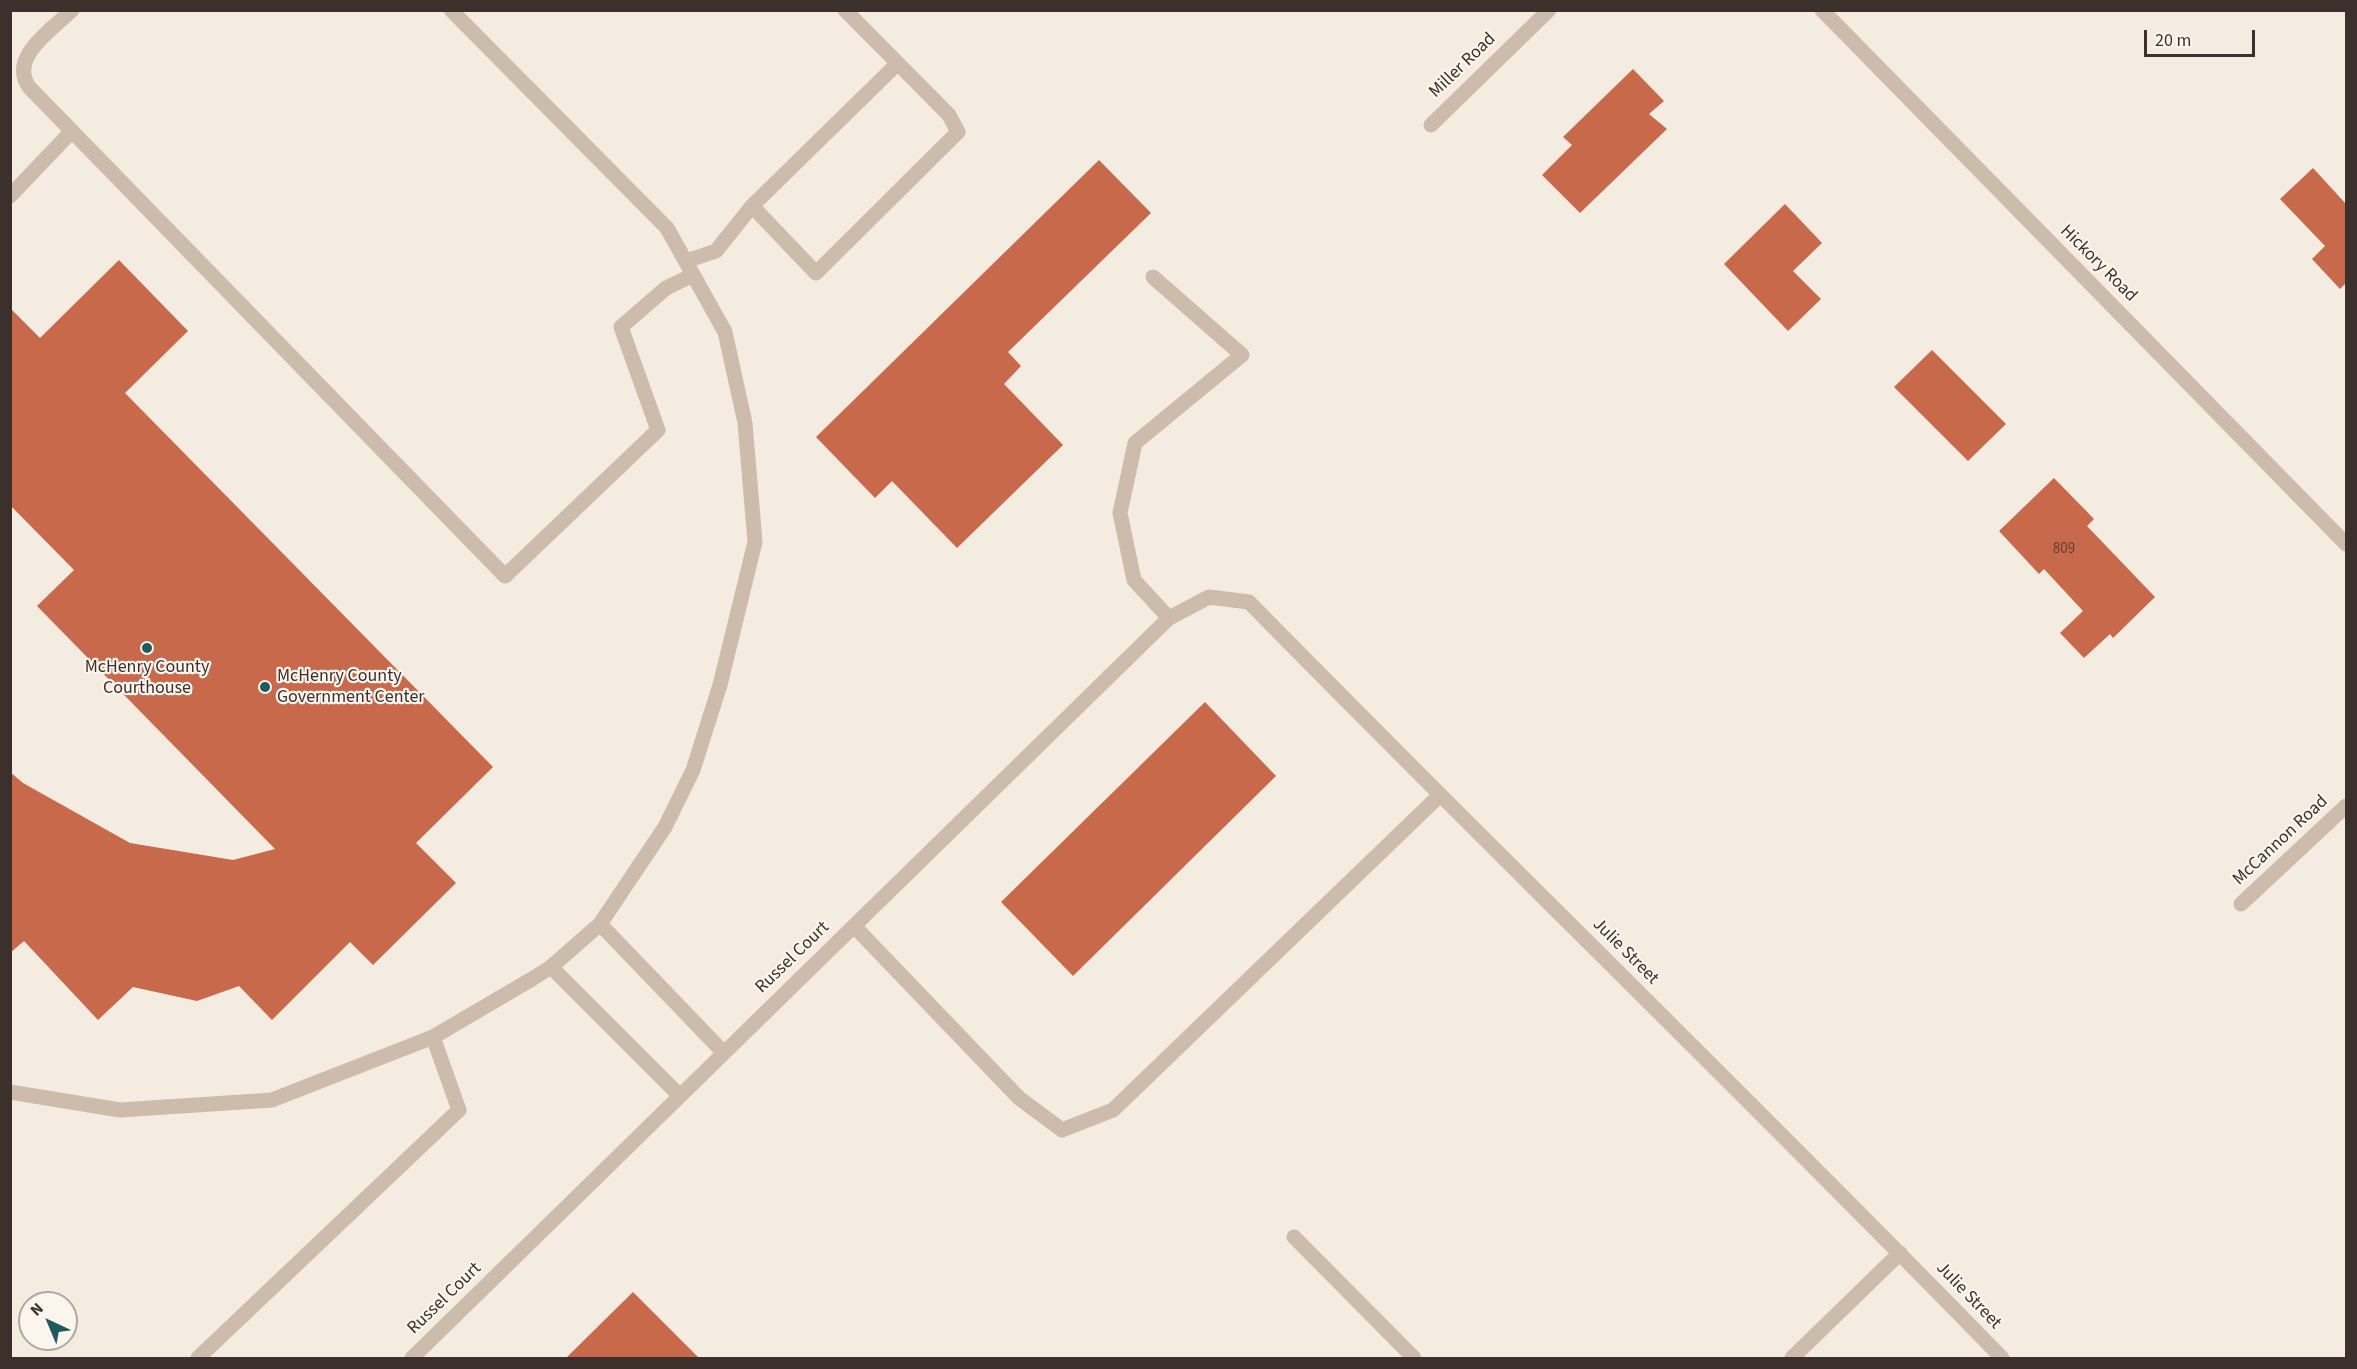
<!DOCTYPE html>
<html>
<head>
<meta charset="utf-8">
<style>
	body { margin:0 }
	#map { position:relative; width:2357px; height:1369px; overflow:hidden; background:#f4ebe1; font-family:"Source Sans 3",sans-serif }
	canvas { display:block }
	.frame { position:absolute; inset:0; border:12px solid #3b302b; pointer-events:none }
	.north { position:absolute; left:18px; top:1291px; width:60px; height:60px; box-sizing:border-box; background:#fbf5ee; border:2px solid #aea6a0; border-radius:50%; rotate:316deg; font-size:16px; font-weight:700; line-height:24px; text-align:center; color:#3b302b }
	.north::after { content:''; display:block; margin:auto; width:21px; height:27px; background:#1f5a5e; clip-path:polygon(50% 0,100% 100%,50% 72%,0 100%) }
	.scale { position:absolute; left:2144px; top:30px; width:111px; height:27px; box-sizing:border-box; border:3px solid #3b302b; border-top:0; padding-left:8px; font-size:18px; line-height:21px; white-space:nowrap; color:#3b302b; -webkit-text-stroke:4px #fbf5ee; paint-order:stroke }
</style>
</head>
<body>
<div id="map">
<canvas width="2357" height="1369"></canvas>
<div class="frame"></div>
<div class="north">N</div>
<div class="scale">20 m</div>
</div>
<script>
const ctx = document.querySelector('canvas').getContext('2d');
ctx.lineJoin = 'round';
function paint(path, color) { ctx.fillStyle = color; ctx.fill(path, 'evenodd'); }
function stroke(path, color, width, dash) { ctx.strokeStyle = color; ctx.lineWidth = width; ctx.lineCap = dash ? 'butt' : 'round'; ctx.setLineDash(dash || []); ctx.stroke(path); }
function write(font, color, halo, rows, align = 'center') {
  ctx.font = font + ' "Source Sans 3",sans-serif'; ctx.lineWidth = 4.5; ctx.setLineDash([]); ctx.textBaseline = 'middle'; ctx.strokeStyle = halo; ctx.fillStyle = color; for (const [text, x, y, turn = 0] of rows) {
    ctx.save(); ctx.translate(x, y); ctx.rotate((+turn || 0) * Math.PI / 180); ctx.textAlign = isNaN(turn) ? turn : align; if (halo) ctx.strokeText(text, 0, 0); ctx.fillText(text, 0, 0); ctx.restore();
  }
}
paint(new Path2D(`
	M 1633,69 L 1664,101 L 1649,114 L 1667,129 L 1580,213 L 1542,175 L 1572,145 L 1563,137 Z
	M 1099,160 L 1151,213 L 1008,352 L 1021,366 L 1004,384 L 1063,445 L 957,548 L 892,481 L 875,498 L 816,437 Z
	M 2313,168 L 2346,204 L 2346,283 L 2340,289 L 2312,259 L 2325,246 L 2280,199 Z
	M 1785,204 L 1822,243 L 1793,271 L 1821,299 L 1788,331 L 1724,264 Z
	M 119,260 L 188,331 L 125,393 L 493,767 L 416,843 L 456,883 L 373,965 L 350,942 L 272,1020 L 239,986 L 197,1001 L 133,987 L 98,1020 L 24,941 L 10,953 L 10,772 L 23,783 L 130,843 L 233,860 L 275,849 L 37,606 L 74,570 L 10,505 L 10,308 L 40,338 Z
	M 1932,350 L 2006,424 L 1968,461 L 1894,387 Z
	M 2054,478 L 2094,519 L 2087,526 L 2155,597 L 2113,638 L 2110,634 L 2084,658 L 2060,633 L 2083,611 L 2044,569 L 2039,574 L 1999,531 Z
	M 1205,702 L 1276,776 L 1073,976 L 1001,902 Z
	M 633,1292 L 699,1358 L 566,1358 Z`), '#c8694b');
stroke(new Path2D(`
	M 72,10 C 53,29 8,57 29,87 L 505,576 L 658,430 L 621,327 L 666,288 L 693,275
	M 1822,10 L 2346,544
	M 1431,125 L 1549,10
	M 10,196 L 72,131
	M 752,206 L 897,64
	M 686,261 L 716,251 L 752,206 L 816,273 L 958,132 L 949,115 L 845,10
	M 1153,277 L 1242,355 L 1135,443 L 1120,513 L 1134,580 L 1169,618
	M 2241,904 L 2346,806
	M 600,924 L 724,1053
	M 854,926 L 1019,1098 L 1062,1130 L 1113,1110 L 1439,796
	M 551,967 L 680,1096
	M 10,1092 L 120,1110 L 272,1100 L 433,1037 L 532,979 L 551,967 L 600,924 L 665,827 L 693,770 L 720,685 L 755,542 L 745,423 L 725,332 L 667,228 L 451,10
	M 1294,1237 L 1414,1358
	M 198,1358 L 459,1110 L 433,1037
	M 412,1358 L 1169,618 L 1209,597 L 1249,602 C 1498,856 1754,1103 2002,1358
	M 1792,1358 L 1900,1253`), '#cdbbac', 15);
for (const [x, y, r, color] of [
	[147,648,6,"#1f5a5e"],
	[265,687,6,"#1f5a5e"]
]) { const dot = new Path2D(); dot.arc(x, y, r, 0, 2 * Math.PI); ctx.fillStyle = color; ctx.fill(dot); stroke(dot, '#fbf5ee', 2); }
write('15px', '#5e3e33', null, [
	["809",2064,550]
]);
write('18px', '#3b302b', '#fbf5ee', [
	["Miller Road",1463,66,-44],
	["Hickory Road",2098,264,45],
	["McCannon Road",2281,841,-43],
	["Julie Street",1625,952,45],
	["Russel Court",793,958,-44],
	["Julie Street",1968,1296,46],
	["Russel Court",445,1299,-44]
]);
write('18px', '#3b302b', '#fbf5ee', [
	["McHenry County",147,668],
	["Courthouse",147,689],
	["McHenry County",277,677,"left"],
	["Government Center",277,698,"left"]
]);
</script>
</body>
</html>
